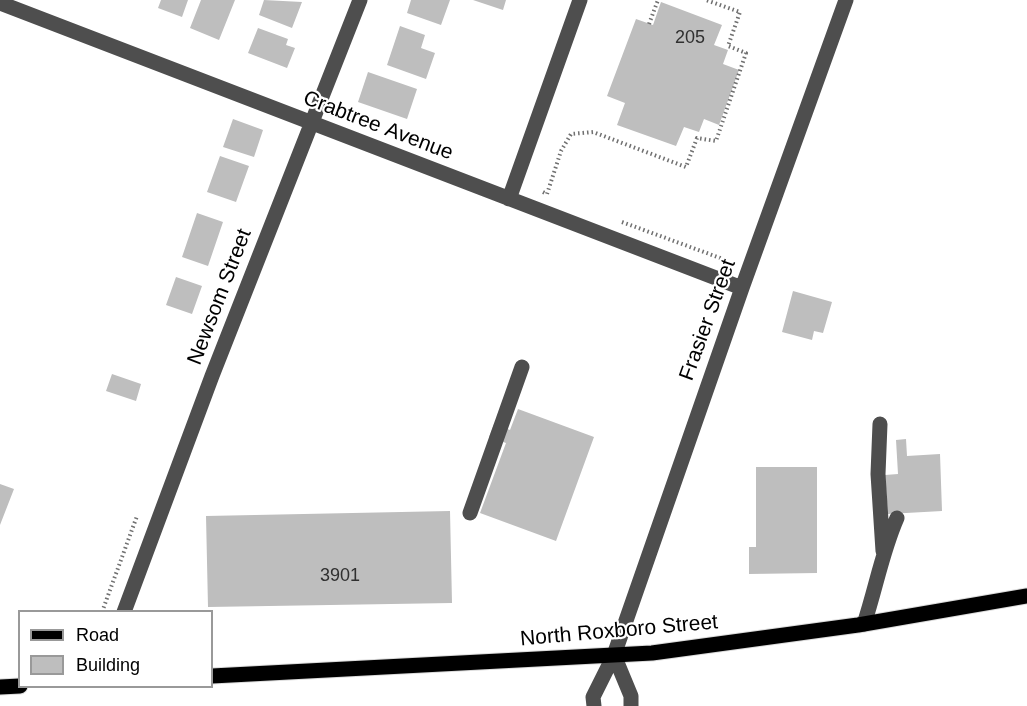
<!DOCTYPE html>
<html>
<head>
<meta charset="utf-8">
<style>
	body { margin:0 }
	#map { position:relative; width:1027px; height:706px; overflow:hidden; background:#fff; font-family:Arial,sans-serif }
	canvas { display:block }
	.legend { position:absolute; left:18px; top:610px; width:195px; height:78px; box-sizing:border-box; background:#fff; border:2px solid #999; margin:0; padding:8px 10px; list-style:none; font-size:18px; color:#000 }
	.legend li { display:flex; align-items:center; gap:12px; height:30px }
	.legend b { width:30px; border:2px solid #999 }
</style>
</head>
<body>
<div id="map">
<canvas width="1027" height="706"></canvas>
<ul class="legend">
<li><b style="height:8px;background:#000"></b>Road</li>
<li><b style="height:16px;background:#bebebe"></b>Building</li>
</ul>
</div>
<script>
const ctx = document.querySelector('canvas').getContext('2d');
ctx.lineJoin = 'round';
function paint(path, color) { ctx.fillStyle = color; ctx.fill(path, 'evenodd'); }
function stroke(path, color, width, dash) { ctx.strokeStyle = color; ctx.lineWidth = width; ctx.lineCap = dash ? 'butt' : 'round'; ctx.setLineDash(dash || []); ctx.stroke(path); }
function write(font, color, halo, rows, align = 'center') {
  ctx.font = font + ' Arial,sans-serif'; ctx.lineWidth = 4.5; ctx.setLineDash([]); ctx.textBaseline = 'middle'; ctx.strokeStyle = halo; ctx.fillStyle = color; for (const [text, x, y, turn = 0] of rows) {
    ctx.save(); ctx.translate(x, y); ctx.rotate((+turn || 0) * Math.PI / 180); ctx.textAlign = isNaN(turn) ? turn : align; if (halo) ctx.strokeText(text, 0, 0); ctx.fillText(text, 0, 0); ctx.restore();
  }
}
paint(new Path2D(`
	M 161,0 L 188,0 L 182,17 L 158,8 Z
	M 201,0 L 235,0 L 219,40 L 190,28 Z
	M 264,0 L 302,2 L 292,28 L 259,15 Z
	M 411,0 L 450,0 L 441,25 L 407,13 Z
	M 473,0 L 506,0 L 503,10 Z
	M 661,2 L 722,25 L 714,45 L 728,50 L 723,64 L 739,70 L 719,125 L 704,119 L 699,132 L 684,127 L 676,146 L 617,125 L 625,103 L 607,96 L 636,19 L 653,25 Z
	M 400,26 L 425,35 L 421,48 L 435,53 L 426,79 L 387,65 Z
	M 258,28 L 288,39 L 286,45 L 295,48 L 287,68 L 248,53 Z
	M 368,72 L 417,89 L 407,119 L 358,102 Z
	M 233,119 L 263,130 L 254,157 L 223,147 Z
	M 220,156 L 249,166 L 236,202 L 207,192 Z
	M 197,213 L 223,222 L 208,266 L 182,257 Z
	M 176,277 L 202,286 L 192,314 L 166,305 Z
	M 793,291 L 832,302 L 823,333 L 814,331 L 812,340 L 782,332 Z
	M 112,374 L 141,384 L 136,401 L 106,391 Z
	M 518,409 L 594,437 L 556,541 L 480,513 L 506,443 L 489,437 L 494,424 L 510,430 Z
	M 906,439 L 907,456 L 940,454 L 942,511 L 888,514 L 885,475 L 898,474 L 896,440 Z
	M 756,467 L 817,467 L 817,573 L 749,574 L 749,547 L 756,547 Z
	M 0,484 L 14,489 L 0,525 Z
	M 450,511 L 452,603 L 208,607 L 206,516 Z`), '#bebebe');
const major = new Path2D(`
	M 212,676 L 652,653 L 858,625 L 1027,596
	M 0,687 L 20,686`);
stroke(major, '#dbdbdb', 17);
stroke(new Path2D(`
	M 649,24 L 658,0
	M 543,192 L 547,194 L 561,151 L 571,134 L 593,132 L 686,167 L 697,138 L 716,141 L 746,53 L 728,46 L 740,12 L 706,0
	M 622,222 L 723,259
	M 102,612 L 137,516`), '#707070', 4, [1.5, 3]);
stroke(new Path2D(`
	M 0,3 L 742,288
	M 509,199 L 580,0
	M 880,424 L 878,474 L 883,551
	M 470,513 L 522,367
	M 124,612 L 212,376 L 360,0
	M 864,624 C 876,588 882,552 897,518
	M 614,655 L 631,696 L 631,706
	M 594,706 L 593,697 L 614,655 L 742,288 L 846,0`), '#4e4e4e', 15);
stroke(major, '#000', 15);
write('18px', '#303030', null, [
	["205",690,38],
	["3901",340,576]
]);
write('21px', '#000', '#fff', [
	["Crabtree Avenue",378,126,21],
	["Newsom Street",220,297,-69],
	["Frasier Street",708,320,-70],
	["North Roxboro Street",619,631,-5]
]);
</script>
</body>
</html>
